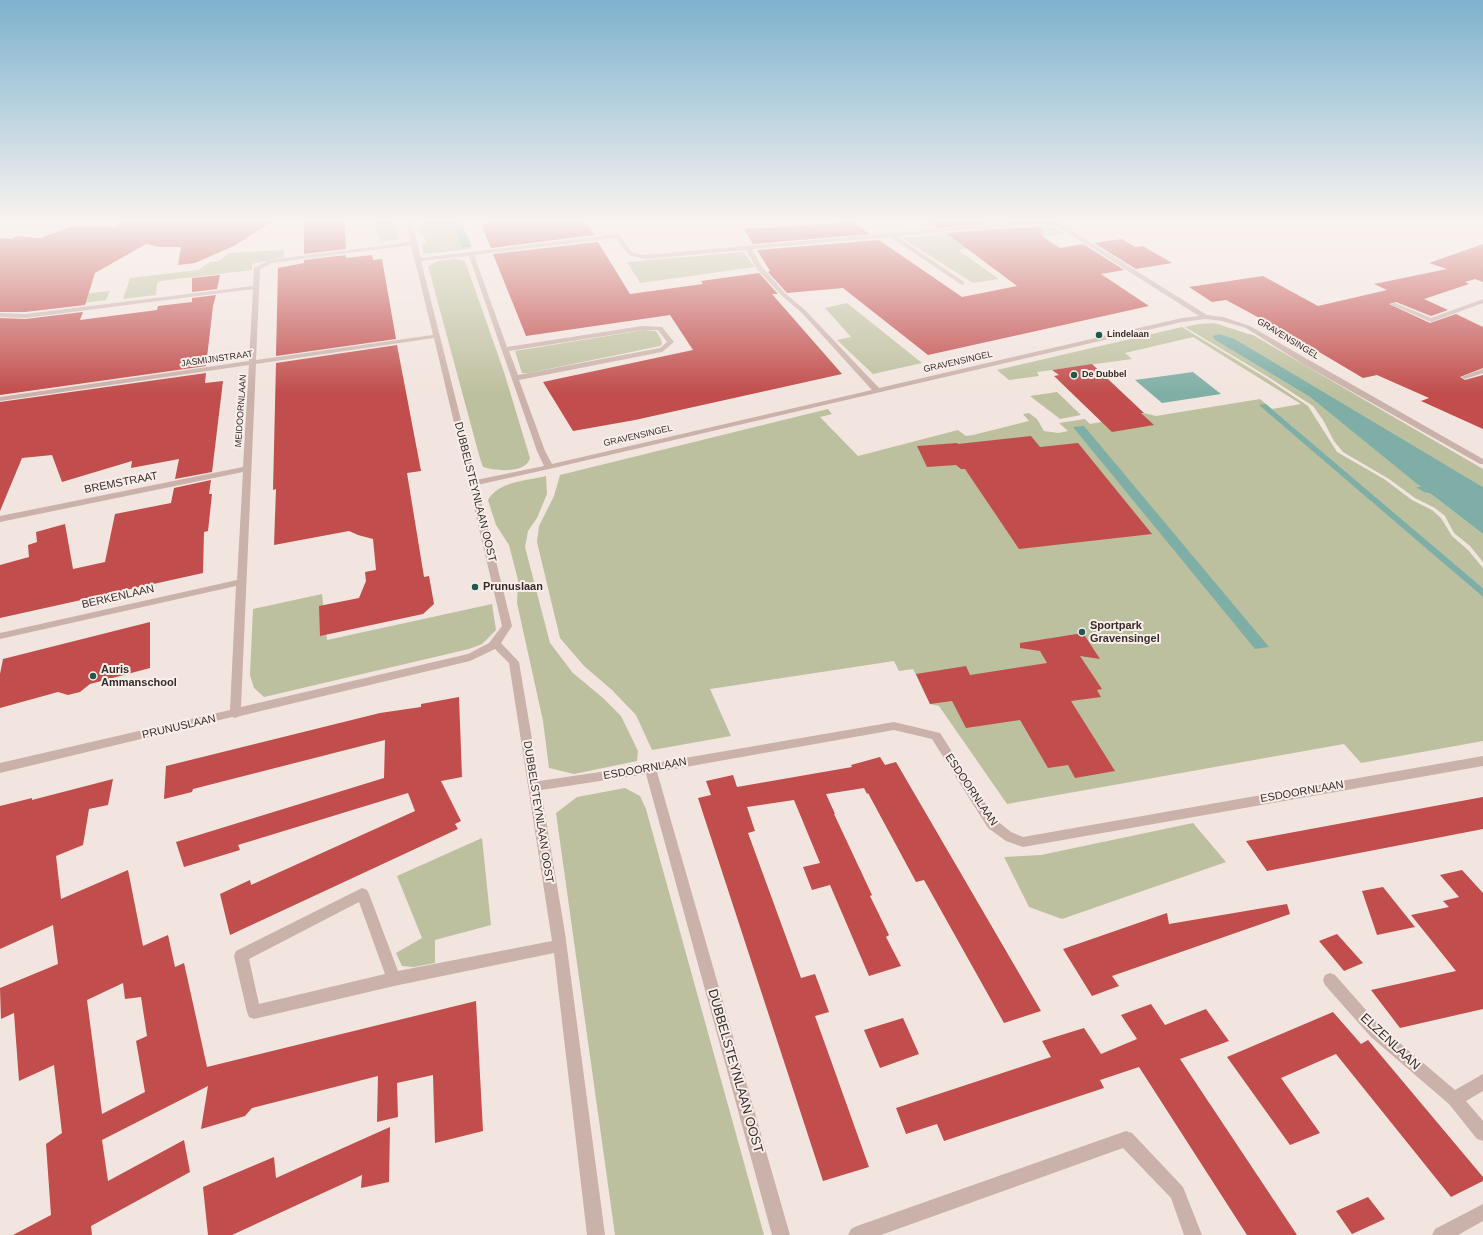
<!DOCTYPE html>
<html>
<head>
<meta charset="utf-8">
<style>
	body { margin:0 }
	canvas { display:block; background:#f2e4de }
</style>
</head>
<body>
<canvas width="1483" height="1235"></canvas>
<script>
const ctx = document.querySelector('canvas').getContext('2d');
ctx.lineJoin = 'round';
function paint(path, color) { ctx.fillStyle = color; ctx.fill(path, 'evenodd'); }
function stroke(path, color, width, dash) { ctx.strokeStyle = color; ctx.lineWidth = width; ctx.lineCap = dash ? 'butt' : 'round'; ctx.setLineDash(dash || []); ctx.stroke(path); }
function write(font, color, halo, rows, align = 'center') {
  ctx.font = font + ' Arial,sans-serif'; ctx.lineWidth = 4; ctx.setLineDash([]); ctx.textBaseline = 'middle'; ctx.strokeStyle = halo; ctx.fillStyle = color; for (const [text, x, y, turn = 0] of rows) {
    ctx.save(); ctx.translate(x, y); ctx.rotate((+turn || 0) * Math.PI / 180); ctx.textAlign = isNaN(turn) ? turn : align; if (halo) ctx.strokeText(text, 0, 0); ctx.fillText(text, 0, 0); ctx.restore();
  }
}
paint(new Path2D(`
	M 374,221 L 394,221 L 399,239 L 380,242 Z
	M 420,221 L 452,221 L 453,227 L 452,228 L 455,230 L 462,248 L 470,247 L 471,249 L 423,254 L 422,246 L 426,243 L 423,235 L 419,234 L 417,231 L 422,229 Z
	M 1041,227 L 1053,228 L 1064,234 L 958,250 L 999,279 L 973,283 L 902,238 Z
	M 284,250 L 284,257 L 252,264 L 252,270 L 161,281 L 157,283 L 156,295 L 123,299 L 130,278 L 198,270 L 210,262 L 219,261 L 229,253 Z
	M 743,252 L 755,267 L 640,283 L 627,262 Z
	M 455,259 L 465,261 L 504,372 L 530,458 C 526,474 495,471 483,467 L 479,455 L 428,266 L 438,261 Z
	M 110,291 L 106,300 L 32,310 L 82,294 Z
	M 847,303 L 922,363 L 873,374 L 837,340 L 851,337 L 825,308 Z
	M 1214,323 C 1222,325 1250,335 1253,335 L 1483,469 L 1483,487 L 1235,339 L 1220,334 L 1215,340 L 1310,397 L 1416,482 L 1427,493 L 1431,494 L 1483,534 L 1483,562 L 1470,546 L 1454,533 L 1445,516 L 1435,508 L 1415,498 L 1389,479 L 1343,452 L 1334,441 L 1323,420 L 1313,406 L 1265,375 L 1185,327 L 1198,324 Z
	M 1182,327 L 1266,378 L 1308,406 L 1337,452 L 1384,479 L 1412,500 L 1432,510 L 1441,518 L 1452,536 L 1468,550 L 1483,568 L 1483,588 L 1266,404 L 1264,407 L 1483,597 L 1483,741 L 1361,763 L 1344,744 L 1007,804 L 939,706 L 930,704 L 913,669 L 899,671 L 894,661 L 710,689 L 731,736 L 652,750 L 636,715 L 612,690 L 584,666 L 560,638 L 537,542 L 539,526 L 554,496 L 560,475 L 828,409 L 832,414 L 820,417 L 858,456 L 958,430 L 966,436 L 973,435 L 1029,421 L 1023,414 L 1029,413 L 1037,419 L 1044,431 L 1058,433 L 1068,431 L 1059,423 L 1085,419 L 1090,424 L 1101,422 L 1100,420 L 1144,413 L 1156,416 L 1260,399 L 1272,409 L 1301,404 L 1193,337 L 1125,353 L 1132,359 L 1037,372 L 1039,376 L 1009,380 L 997,370 Z
	M 644,330 L 656,331 L 661,339 L 662,344 L 660,346 L 529,373 L 522,373 L 515,351 Z
	M 1057,392 L 1081,415 L 1060,419 L 1030,396 Z
	M 546,476 L 547,494 L 537,518 L 528,531 L 525,547 L 550,643 L 573,673 L 603,698 L 621,716 L 638,751 L 637,761 L 574,774 L 549,768 L 543,721 L 517,603 L 518,580 L 509,545 L 496,525 L 488,500 C 499,481 526,481 546,476 Z
	M 322,594 L 327,640 L 492,604 L 496,630 L 482,644 L 469,649 L 264,697 L 254,688 L 250,675 L 253,609 Z
	M 625,788 L 640,796 L 646,809 L 764,1235 L 615,1235 L 556,813 L 577,797 Z
	M 1193,823 L 1226,862 L 1062,919 L 1029,907 L 1004,857 L 1041,855 Z
	M 482,838 L 491,925 L 435,940 L 435,963 L 414,967 L 402,966 L 396,953 L 422,938 L 397,876 Z`), '#bdc09e');
paint(new Path2D(`
	M 452,221 L 461,221 L 472,247 L 462,248 L 455,230 L 452,227 L 453,227 Z
	M 1220,334 L 1235,339 L 1483,487 L 1483,534 L 1431,494 L 1424,492 L 1416,487 L 1421,487 L 1310,397 L 1215,340 L 1213,336 Z
	M 1193,372 L 1221,394 L 1162,403 L 1135,380 Z
	M 1266,404 L 1483,588 L 1483,597 L 1259,405 Z
	M 1084,426 L 1269,647 L 1255,649 L 1073,427 Z`), '#7eaea5');
paint(new Path2D(`
	M 125,221 L 272,221 L 236,245 L 195,263 L 178,265 L 181,247 L 159,247 L 146,244 L 95,273 L 85,305 L 25,312 L 0,312 L 0,238 L 12,239 L 17,236 L 40,238 L 73,226 L 114,227 Z
	M 304,221 L 344,221 L 346,249 L 304,254 Z
	M 506,221 L 585,221 L 594,235 L 491,248 L 481,224 Z
	M 929,221 L 1012,221 L 938,228 Z
	M 853,222 L 870,234 L 753,244 L 744,229 Z
	M 1041,226 L 1042,236 L 1060,248 L 1083,244 L 1124,270 L 1101,274 L 1149,306 L 928,355 L 843,288 L 787,293 L 768,272 L 770,271 L 757,250 L 879,240 L 962,297 L 1017,286 L 946,233 Z
	M 1122,239 L 1135,247 L 1143,246 L 1172,263 L 1136,269 L 1094,243 Z
	M 598,242 L 630,294 L 703,284 L 701,281 L 759,273 L 778,294 L 772,294 L 842,374 L 635,420 L 573,431 L 543,382 L 693,350 L 670,315 L 526,336 L 493,254 Z
	M 1483,244 L 1483,282 L 1475,279 L 1465,282 L 1469,284 L 1424,299 L 1448,310 L 1431,316 L 1396,302 L 1389,304 L 1430,323 L 1456,314 L 1483,327 L 1483,368 L 1460,377 L 1465,380 L 1483,375 L 1483,429 L 1421,401 L 1429,398 L 1377,375 L 1363,378 L 1282,330 L 1226,300 L 1212,302 L 1189,287 L 1263,276 L 1318,306 L 1387,290 L 1374,284 L 1447,269 L 1429,263 Z
	M 346,255 L 346,258 L 372,255 L 373,260 L 382,259 L 396,339 L 276,356 L 278,268 L 304,263 L 304,260 Z
	M 220,275 L 217,289 L 192,292 L 192,278 Z
	M 216,295 L 213,306 L 206,366 L 0,395 L 0,318 L 25,319 L 83,312 L 80,320 L 157,310 L 158,306 L 192,302 L 192,298 Z
	M 397,345 L 421,471 L 407,473 L 424,577 L 429,576 L 434,604 L 423,614 L 320,636 L 319,606 L 359,598 L 366,581 L 365,572 L 376,570 L 373,539 L 358,535 L 349,531 L 274,545 L 276,489 L 273,490 L 276,363 Z
	M 1092,364 L 1144,413 L 1141,413 L 1154,425 L 1112,432 L 1054,376 L 1059,375 L 1052,370 Z
	M 206,373 L 205,383 L 223,381 L 212,472 L 175,479 L 179,459 L 131,468 L 132,461 L 62,482 L 52,455 L 22,458 L 0,511 L 0,402 Z
	M 1031,436 L 1040,447 L 1078,443 L 1152,534 L 1019,549 L 965,469 L 961,469 L 956,465 L 927,467 L 917,446 L 957,443 L 958,444 Z
	M 211,480 L 209,494 L 212,494 L 208,531 L 204,532 L 203,573 L 0,618 L 0,565 L 29,557 L 28,545 L 37,542 L 36,532 L 65,524 L 73,569 L 105,562 L 115,514 L 171,503 L 174,488 Z
	M 150,622 L 150,668 L 90,684 L 80,692 L 68,695 L 58,692 L 0,708 L 0,674 L 3,659 Z
	M 1083,633 L 1100,659 L 1080,656 L 1102,689 L 1097,690 L 1101,697 L 1071,701 L 1115,771 L 1075,778 L 1068,765 L 1048,768 L 1020,720 L 966,728 L 952,701 L 930,704 L 916,674 L 966,666 L 970,675 L 1047,663 L 1040,651 L 1020,648 L 1020,643 Z
	M 459,697 L 462,777 L 441,781 L 461,821 L 455,824 L 458,829 L 230,935 L 220,894 L 250,880 L 251,885 L 415,811 L 408,793 L 238,845 L 240,850 L 184,867 L 176,842 L 384,778 L 385,740 L 193,789 L 192,792 L 164,799 L 166,766 L 380,713 L 421,707 L 421,704 Z
	M 880,757 L 885,765 L 896,762 L 1041,1011 L 1004,1023 L 924,880 L 916,882 L 868,793 L 867,794 L 864,788 L 826,794 L 835,814 L 834,814 L 872,895 L 870,896 L 889,935 L 886,937 L 901,966 L 869,976 L 830,885 L 812,890 L 803,867 L 820,863 L 794,800 L 747,807 L 755,831 L 748,833 L 801,978 L 815,974 L 829,1012 L 815,1016 L 869,1167 L 823,1181 L 698,798 L 711,795 L 706,781 L 733,775 L 737,787 L 852,767 L 851,765 Z
	M 113,779 L 108,805 L 89,809 L 83,845 L 56,856 L 61,899 L 128,870 L 143,946 L 168,935 L 175,967 L 184,963 L 207,1067 L 476,1001 L 483,1131 L 435,1143 L 433,1075 L 397,1083 L 398,1117 L 377,1122 L 378,1076 L 252,1108 L 245,1116 L 201,1129 L 208,1086 L 102,1140 L 108,1181 L 184,1140 L 190,1172 L 91,1226 L 92,1235 L 13,1235 L 51,1215 L 46,1144 L 62,1133 L 54,1065 L 19,1081 L 14,1013 L 1,1019 L 0,988 L 58,964 L 53,925 L 0,949 L 0,806 L 32,798 L 32,800 ZM 123,983 L 125,999 L 141,997 L 147,1036 L 136,1041 L 145,1092 L 102,1114 L 87,1000 Z
	M 1483,797 L 1483,829 L 1287,867 L 1267,871 L 1246,841 Z
	M 1462,870 L 1483,893 L 1483,1009 L 1400,1028 L 1371,990 L 1456,971 L 1411,915 L 1449,907 L 1443,901 L 1459,897 L 1440,875 Z
	M 1383,887 L 1415,927 L 1377,935 L 1362,891 Z
	M 1287,904 L 1290,914 L 1112,976 L 1119,986 L 1092,996 L 1063,949 L 1167,913 L 1169,924 Z
	M 1337,934 L 1363,963 L 1344,971 L 1319,941 Z
	M 1151,1004 L 1165,1025 L 1206,1009 L 1229,1041 L 1180,1059 L 1297,1235 L 1247,1235 L 1139,1067 L 1100,1080 L 1104,1088 L 944,1141 L 937,1124 L 906,1134 L 896,1108 L 1051,1057 L 1042,1041 L 1084,1028 L 1101,1054 L 1137,1039 L 1121,1015 Z
	M 1333,1012 L 1361,1044 L 1368,1040 L 1483,1177 L 1483,1181 L 1451,1197 L 1336,1054 L 1281,1078 L 1320,1133 L 1290,1145 L 1227,1057 Z
	M 903,1018 L 919,1054 L 880,1068 L 864,1030 Z
	M 390,1127 L 389,1182 L 361,1188 L 362,1175 L 232,1235 L 208,1235 L 203,1187 L 274,1157 L 276,1178 Z
	M 1368,1197 L 1385,1219 L 1352,1234 L 1336,1211 Z`), '#c14d4c');
paint(new Path2D(`
	M 405,221 L 411,221 L 421,258 L 618,234 L 633,253 L 645,255 L 1030,221 L 1058,222 L 1207,315 L 1223,317 L 1250,326 L 1309,360 L 1483,459 L 1483,464 L 1480,464 L 1303,364 L 1246,328 L 1222,321 L 1205,319 L 1182,322 L 549,469 L 477,485 L 512,626 L 501,643 L 519,662 L 539,781 L 621,769 L 894,722 L 940,733 L 996,820 L 1011,832 L 1023,837 L 1483,756 L 1483,766 L 1023,847 L 1006,841 L 988,828 L 932,739 L 894,730 L 657,772 L 790,1235 L 772,1235 L 646,774 L 541,790 L 565,933 L 605,1235 L 587,1235 L 554,953 L 394,986 L 254,1019 L 249,1017 L 247,1012 L 234,956 L 236,951 L 362,888 L 367,890 L 369,894 L 398,971 L 552,941 L 509,663 L 495,649 L 470,661 L 240,716 L 235,718 L 232,717 L 0,773 L 0,763 L 230,710 L 236,586 L 0,639 L 0,633 L 237,580 L 243,472 L 0,522 L 0,516 L 243,467 L 249,365 L 0,401 L 0,397 L 249,361 L 253,289 L 25,318 L 0,317 L 0,313 L 25,314 L 253,286 L 254,268 L 269,260 L 411,242 ZM 1038,224 L 1057,226 L 1199,316 L 1182,318 L 879,388 L 805,310 L 786,294 L 762,267 L 752,249 L 890,237 L 962,285 L 964,284 L 964,282 L 896,236 ZM 616,238 L 629,255 L 645,259 L 746,250 L 757,269 L 782,296 L 801,312 L 872,390 L 552,464 L 545,451 L 519,380 L 662,352 L 674,342 L 662,327 L 642,326 L 507,347 L 474,255 ZM 411,245 L 433,335 L 256,360 L 260,269 L 272,263 ZM 469,256 L 537,451 L 544,466 L 476,480 L 421,261 ZM 642,330 L 658,330 L 667,342 L 660,348 L 518,375 L 509,351 ZM 434,338 L 502,626 L 489,643 L 468,654 L 241,707 L 256,364 ZM 359,902 L 385,974 L 259,1004 L 249,959 Z
	M 1483,299 L 1483,303 L 1431,322 L 1390,304 L 1395,303 L 1431,318 Z
	M 1483,369 L 1483,373 L 1465,379 L 1461,377 Z
	M 1330,973 L 1335,975 L 1381,1027 L 1455,1090 L 1483,1074 L 1483,1091 L 1466,1101 L 1483,1121 L 1483,1141 L 1477,1139 L 1449,1104 L 1371,1037 L 1325,985 L 1323,980 L 1325,975 Z
	M 1126,1131 L 1132,1133 L 1183,1187 L 1202,1235 L 1184,1235 L 1171,1198 L 1123,1148 L 881,1235 L 848,1235 L 851,1229 L 857,1226 Z
	M 1483,1204 L 1483,1221 L 1458,1235 L 1432,1235 L 1435,1229 Z`), '#cab1aa');
const sky = ctx.createLinearGradient(0, 0, 0, 394);
sky.addColorStop(0, '#7db2cd');
sky.addColorStop(0.56, '#f9f3f0');
sky.addColorStop(1, '#f9f3f000');
ctx.fillStyle = sky;
ctx.fillRect(0, 0, 1483, 394);
for (const [x, y, r, color] of [
	[1099,335,4,"#20584e"],
	[1074,375,4,"#20584e"],
	[475,587,4,"#20584e"],
	[1082,632,4,"#20584e"],
	[93,676,4,"#20584e"]
]) { const dot = new Path2D(); dot.arc(x, y, r, 0, 2 * Math.PI); ctx.fillStyle = color; ctx.fill(dot); stroke(dot, '#f9efea', 1.5); }
write('bold 9px', '#372b29', '#f9efea', [
	["Lindelaan",1107,335],
	["De Dubbel",1082,375]
], 'left');
write('9px', '#372b29', '#f9efea', [
	["GRAVENSINGEL",1288,339,31],
	["JASMIJNSTRAAT",217,359,-8],
	["GRAVENSINGEL",958,362,-13],
	["MEIDOORNLAAN",241,411,-86],
	["GRAVENSINGEL",638,436,-13]
]);
write('11px', '#372b29', '#f9efea', [
	["BREMSTRAAT",121,483,-11],
	["DUBBELSTEYNLAAN OOST",475,492,76],
	["BERKENLAAN",118,597,-13],
	["PRUNUSLAAN",179,727,-13],
	["ESDOORNLAAN",645,769,-10],
	["ESDOORNLAAN",971,790,56],
	["ESDOORNLAAN",1302,792,-10],
	["DUBBELSTEYNLAAN OOST",538,812,81]
]);
write('bold 11px', '#372b29', '#f9efea', [
	["Prunuslaan",483,587],
	["Sportpark",1090,626],
	["Gravensingel",1090,639],
	["Auris",101,670],
	["Ammanschool",101,683]
], 'left');
write('13px', '#372b29', '#f9efea', [
	["ELZENLAAN",1390,1042,43],
	["DUBBELSTEYNLAAN OOST",735,1071,74]
]);
</script>
</body>
</html>
